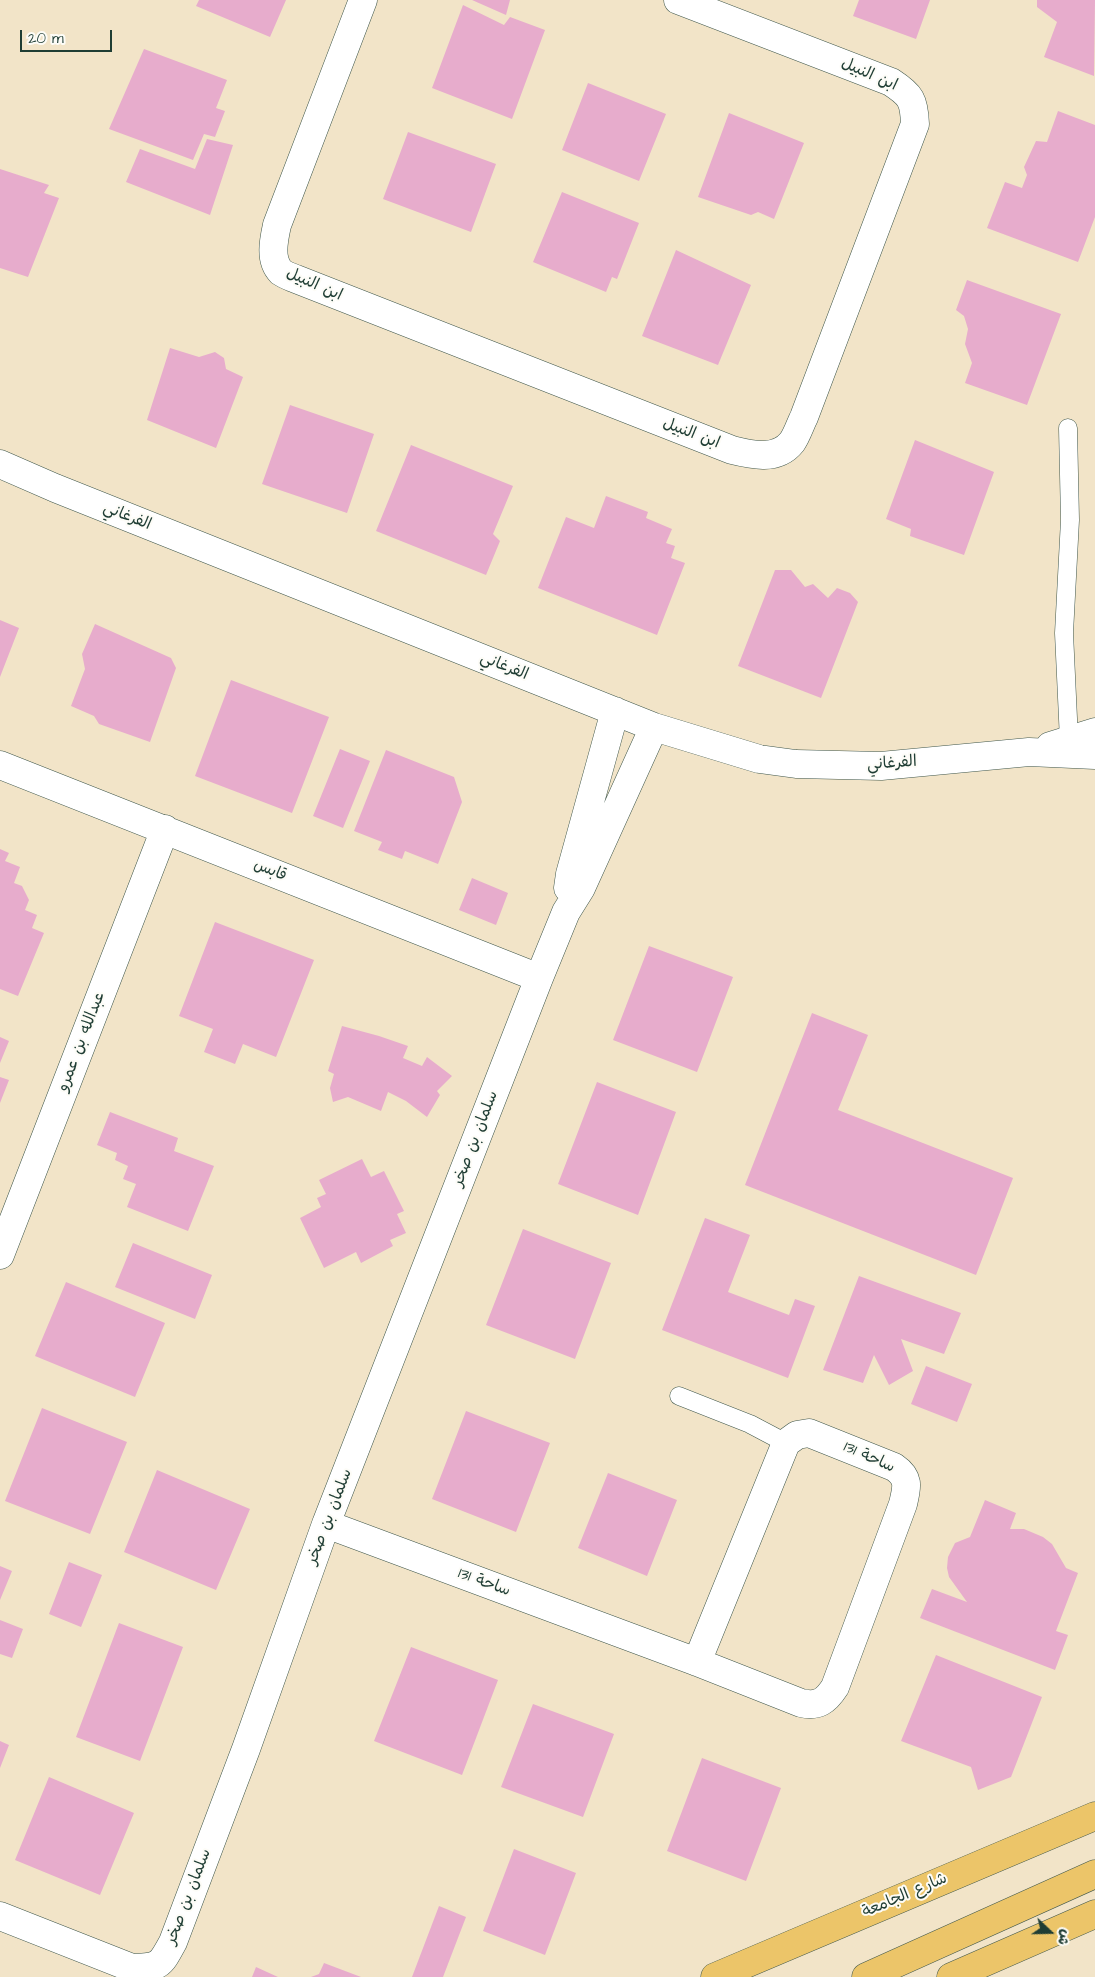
<!DOCTYPE html>
<html>
<head>
<meta charset="utf-8">
<style>
	body { margin:0 }
	#map { position:relative; width:1095px; height:1977px; overflow:hidden; background:#f2e4c8; font-family:"Architects Daughter","Playpen Sans Arabic",sans-serif }
	canvas { display:block }
	.north { position:absolute; left:1025px; top:1907px; width:50px; height:50px; -webkit-text-stroke:4px #fdfcf7; paint-order:stroke; rotate:111deg; font-size:14px; font-weight:700; line-height:20px; text-align:center; color:#1f3d34 }
	.north::after { content:''; display:block; margin:auto; width:18px; height:22px; background:#1f3d34; clip-path:polygon(50% 0,100% 100%,50% 72%,0 100%) }
	.scale { position:absolute; left:20px; top:30px; width:92px; height:22px; box-sizing:border-box; border:2px solid #1f3d34; border-top:0; padding-left:6px; font-size:15px; line-height:18px; white-space:nowrap; color:#1f3d34; -webkit-text-stroke:4px #fdfcf7; paint-order:stroke }
</style>
</head>
<body>
<div id="map">
<canvas width="1095" height="1977"></canvas>
<div class="north">ش</div>
<div class="scale">20 m</div>
</div>
<script>
const ctx = document.querySelector('canvas').getContext('2d');
ctx.lineJoin = 'round';
function paint(path, color) { ctx.fillStyle = color; ctx.fill(path, 'evenodd'); }
function stroke(path, color, width, dash) { ctx.strokeStyle = color; ctx.lineWidth = width; ctx.lineCap = dash ? 'butt' : 'round'; ctx.setLineDash(dash || []); ctx.stroke(path); }
function write(font, color, halo, rows, align = 'center') {
  ctx.font = font + ' "Architects Daughter","Playpen Sans Arabic",sans-serif'; ctx.lineWidth = 4; ctx.setLineDash([]); ctx.textBaseline = 'middle'; ctx.strokeStyle = halo; ctx.fillStyle = color; for (const [text, x, y, turn = 0] of rows) {
    ctx.save(); ctx.translate(x, y); ctx.rotate((+turn || 0) * Math.PI / 180); ctx.textAlign = isNaN(turn) ? turn : align; if (halo) ctx.strokeText(text, 0, 0); ctx.fillText(text, 0, 0); ctx.restore();
  }
}
paint(new Path2D(`
	M 199,0 L 286,0 L 270,37 L 196,6 Z
	M 472,0 L 510,0 L 506,15 Z
	M 859,0 L 930,0 L 916,39 L 853,16 Z
	M 1037,0 L 1095,0 L 1094,76 L 1044,57 L 1057,22 L 1037,7 Z
	M 463,5 L 504,25 L 510,17 L 545,30 L 512,119 L 432,88 Z
	M 144,49 L 227,80 L 216,108 L 225,111 L 215,137 L 204,134 L 193,160 L 109,129 Z
	M 588,83 L 666,114 L 639,181 L 562,150 Z
	M 1058,111 L 1095,125 L 1095,217 L 1078,262 L 987,228 L 1005,182 L 1022,188 L 1027,175 L 1024,167 L 1036,141 L 1047,142 Z
	M 729,113 L 804,143 L 774,219 L 758,212 L 751,215 L 698,197 Z
	M 408,132 L 496,164 L 471,232 L 383,199 Z
	M 207,139 L 233,145 L 210,215 L 126,182 L 140,149 L 195,169 Z
	M 0,169 L 49,185 L 44,193 L 59,198 L 28,277 L 0,268 Z
	M 562,192 L 639,223 L 617,279 L 612,277 L 606,292 L 533,262 Z
	M 676,250 L 751,285 L 718,365 L 642,336 Z
	M 967,280 L 1061,314 L 1027,405 L 965,383 L 972,363 L 965,344 L 968,329 L 964,316 L 956,310 Z
	M 170,348 L 199,357 L 215,352 L 224,358 L 226,369 L 243,377 L 216,448 L 147,420 Z
	M 290,405 L 374,434 L 347,513 L 262,484 Z
	M 915,440 L 994,472 L 964,555 L 910,536 L 911,529 L 886,519 Z
	M 411,445 L 513,486 L 493,534 L 500,541 L 486,575 L 376,531 Z
	M 606,496 L 648,512 L 646,518 L 672,529 L 666,543 L 675,546 L 671,558 L 685,563 L 657,635 L 538,588 L 566,517 L 594,528 Z
	M 775,570 L 791,570 L 805,587 L 813,584 L 828,598 L 837,588 L 850,593 L 858,602 L 821,698 L 738,666 Z
	M 0,620 L 19,628 L 0,677 Z
	M 95,624 L 171,658 L 176,668 L 150,742 L 99,724 L 94,716 L 71,706 L 85,669 L 82,654 Z
	M 231,680 L 329,717 L 292,813 L 195,776 Z
	M 340,749 L 370,761 L 343,828 L 313,816 Z
	M 386,750 L 454,777 L 462,802 L 438,864 L 405,851 L 402,859 L 378,850 L 382,842 L 354,831 Z
	M 0,849 L 9,853 L 5,861 L 20,867 L 14,883 L 22,886 L 29,900 L 25,910 L 37,915 L 32,928 L 44,933 L 18,996 L 0,989 Z
	M 472,878 L 508,893 L 496,925 L 459,910 Z
	M 215,922 L 314,960 L 276,1057 L 243,1044 L 235,1064 L 204,1052 L 213,1029 L 179,1016 Z
	M 649,946 L 733,977 L 697,1072 L 613,1040 Z
	M 812,1013 L 868,1035 L 838,1110 L 1013,1178 L 976,1275 L 745,1185 Z
	M 342,1026 L 379,1036 L 408,1046 L 403,1058 L 422,1066 L 427,1057 L 452,1076 L 437,1091 L 440,1095 L 427,1117 L 406,1101 L 388,1092 L 381,1111 L 348,1097 L 333,1102 L 330,1088 L 334,1074 L 328,1071 Z
	M 0,1037 L 9,1041 L 0,1063 Z
	M 0,1077 L 9,1080 L 0,1103 Z
	M 597,1082 L 676,1112 L 638,1215 L 558,1184 Z
	M 110,1112 L 178,1138 L 174,1151 L 214,1166 L 188,1231 L 127,1207 L 136,1184 L 123,1179 L 128,1166 L 115,1160 L 117,1153 L 97,1145 Z
	M 362,1159 L 371,1177 L 384,1171 L 404,1211 L 397,1214 L 406,1233 L 390,1240 L 393,1246 L 361,1263 L 356,1252 L 324,1268 L 300,1218 L 321,1207 L 317,1198 L 326,1194 L 319,1180 Z
	M 705,1218 L 750,1235 L 728,1292 L 789,1315 L 795,1299 L 815,1306 L 788,1378 L 662,1330 Z
	M 523,1229 L 611,1263 L 575,1359 L 486,1325 Z
	M 133,1243 L 212,1275 L 195,1319 L 115,1287 Z
	M 859,1276 L 961,1313 L 944,1354 L 901,1339 L 913,1371 L 889,1385 L 874,1355 L 863,1383 L 823,1370 Z
	M 66,1282 L 165,1323 L 135,1397 L 35,1356 Z
	M 926,1366 L 972,1384 L 957,1422 L 911,1404 Z
	M 42,1408 L 127,1442 L 90,1534 L 5,1501 Z
	M 466,1411 L 550,1443 L 516,1532 L 432,1499 Z
	M 157,1470 L 250,1509 L 216,1590 L 124,1552 Z
	M 608,1473 L 677,1500 L 647,1576 L 578,1548 Z
	M 985,1500 L 1016,1513 L 1010,1529 L 1024,1529 L 1043,1537 L 1052,1544 L 1066,1568 L 1078,1573 L 1056,1631 L 1068,1635 L 1055,1670 L 920,1618 L 932,1589 L 967,1602 L 949,1577 L 947,1568 L 948,1557 L 955,1543 L 970,1537 Z
	M 69,1562 L 102,1575 L 81,1627 L 49,1614 Z
	M 0,1566 L 12,1571 L 0,1600 Z
	M 0,1620 L 23,1629 L 12,1658 L 0,1654 Z
	M 119,1623 L 183,1647 L 140,1761 L 76,1737 Z
	M 411,1647 L 498,1680 L 462,1775 L 374,1741 Z
	M 936,1655 L 1042,1697 L 1011,1777 L 978,1790 L 971,1767 L 901,1741 Z
	M 533,1704 L 614,1734 L 583,1817 L 501,1787 Z
	M 0,1741 L 9,1745 L 0,1768 Z
	M 702,1758 L 781,1788 L 746,1881 L 667,1851 Z
	M 49,1777 L 134,1813 L 100,1895 L 15,1860 Z
	M 514,1849 L 576,1873 L 545,1955 L 483,1931 Z
	M 439,1906 L 466,1917 L 443,1977 L 412,1977 Z
	M 324,1963 L 361,1977 L 311,1977 L 319,1974 Z
	M 256,1967 L 278,1977 L 252,1977 Z`), '#e7accc');
const service = new Path2D(`
	M 1068,428 L 1070,520 L 1064,633 L 1069,740
	M 679,1396 L 750,1424 L 786,1443`);
const minor = new Path2D(`
	M 363,0 L 277,225 C 274,239 269,260 281,272 C 285,275 291,277 296,279 L 732,450 C 752,455 777,461 792,442 C 797,435 800,425 804,417 L 915,124 C 914,100 911,95 891,82 L 678,0
	M 0,464 L 55,488 L 654,727 L 759,759 L 796,764 L 881,766 L 1029,752 L 1095,755
	M 1050,746 L 1095,732
	M 0,765 L 539,978
	M 568,888 L 570,874 L 615,711
	M 0,1255 L 165,829
	M 326,1524 L 697,1662 L 801,1703 C 818,1707 826,1701 835,1687 L 903,1504 C 907,1487 910,1478 894,1467 L 809,1433 L 797,1435 L 786,1443 L 697,1662
	M 0,1916 L 132,1968 C 160,1967 160,1966 173,1942 L 246,1749 L 326,1524 L 539,978 L 566,912 L 581,888 L 654,727`);
const primary = new Path2D(`
	M 715,1977 L 1095,1816
	M 951,1977 L 1095,1914`);
const trunk = new Path2D(`
	M 866,1977 L 1095,1874`);
stroke(service, '#3f564a', 19);
stroke(minor, '#3f564a', 29);
stroke(primary, '#3f564a', 29);
stroke(trunk, '#3f564a', 29);
stroke(service, '#fff', 18);
stroke(minor, '#fff', 28);
stroke(primary, '#ecc569', 28);
stroke(trunk, '#ecc569', 28);
write('16px', '#1f3d34', '#fdfcf7', [
	["ابن النبيل",869,75,24],
	["ابن النبيل",314,285,24],
	["ابن النبيل",691,434,21],
	["الفرغاني",127,517,22],
	["الفرغاني",504,667,22],
	["الفرغاني",892,764,-4],
	["قابس",270,871,22],
	["عبدالله بن عمرو",82,1042,-69],
	["سلمان بن صخر",476,1139,-69],
	["ساحة 131",869,1458,24],
	["سلمان بن صخر",330,1517,-69],
	["ساحة 131",484,1583,20],
	["شارع الجامعة",905,1896,-23],
	["سلمان بن صخر",189,1897,-69]
]);
</script>
</body>
</html>
